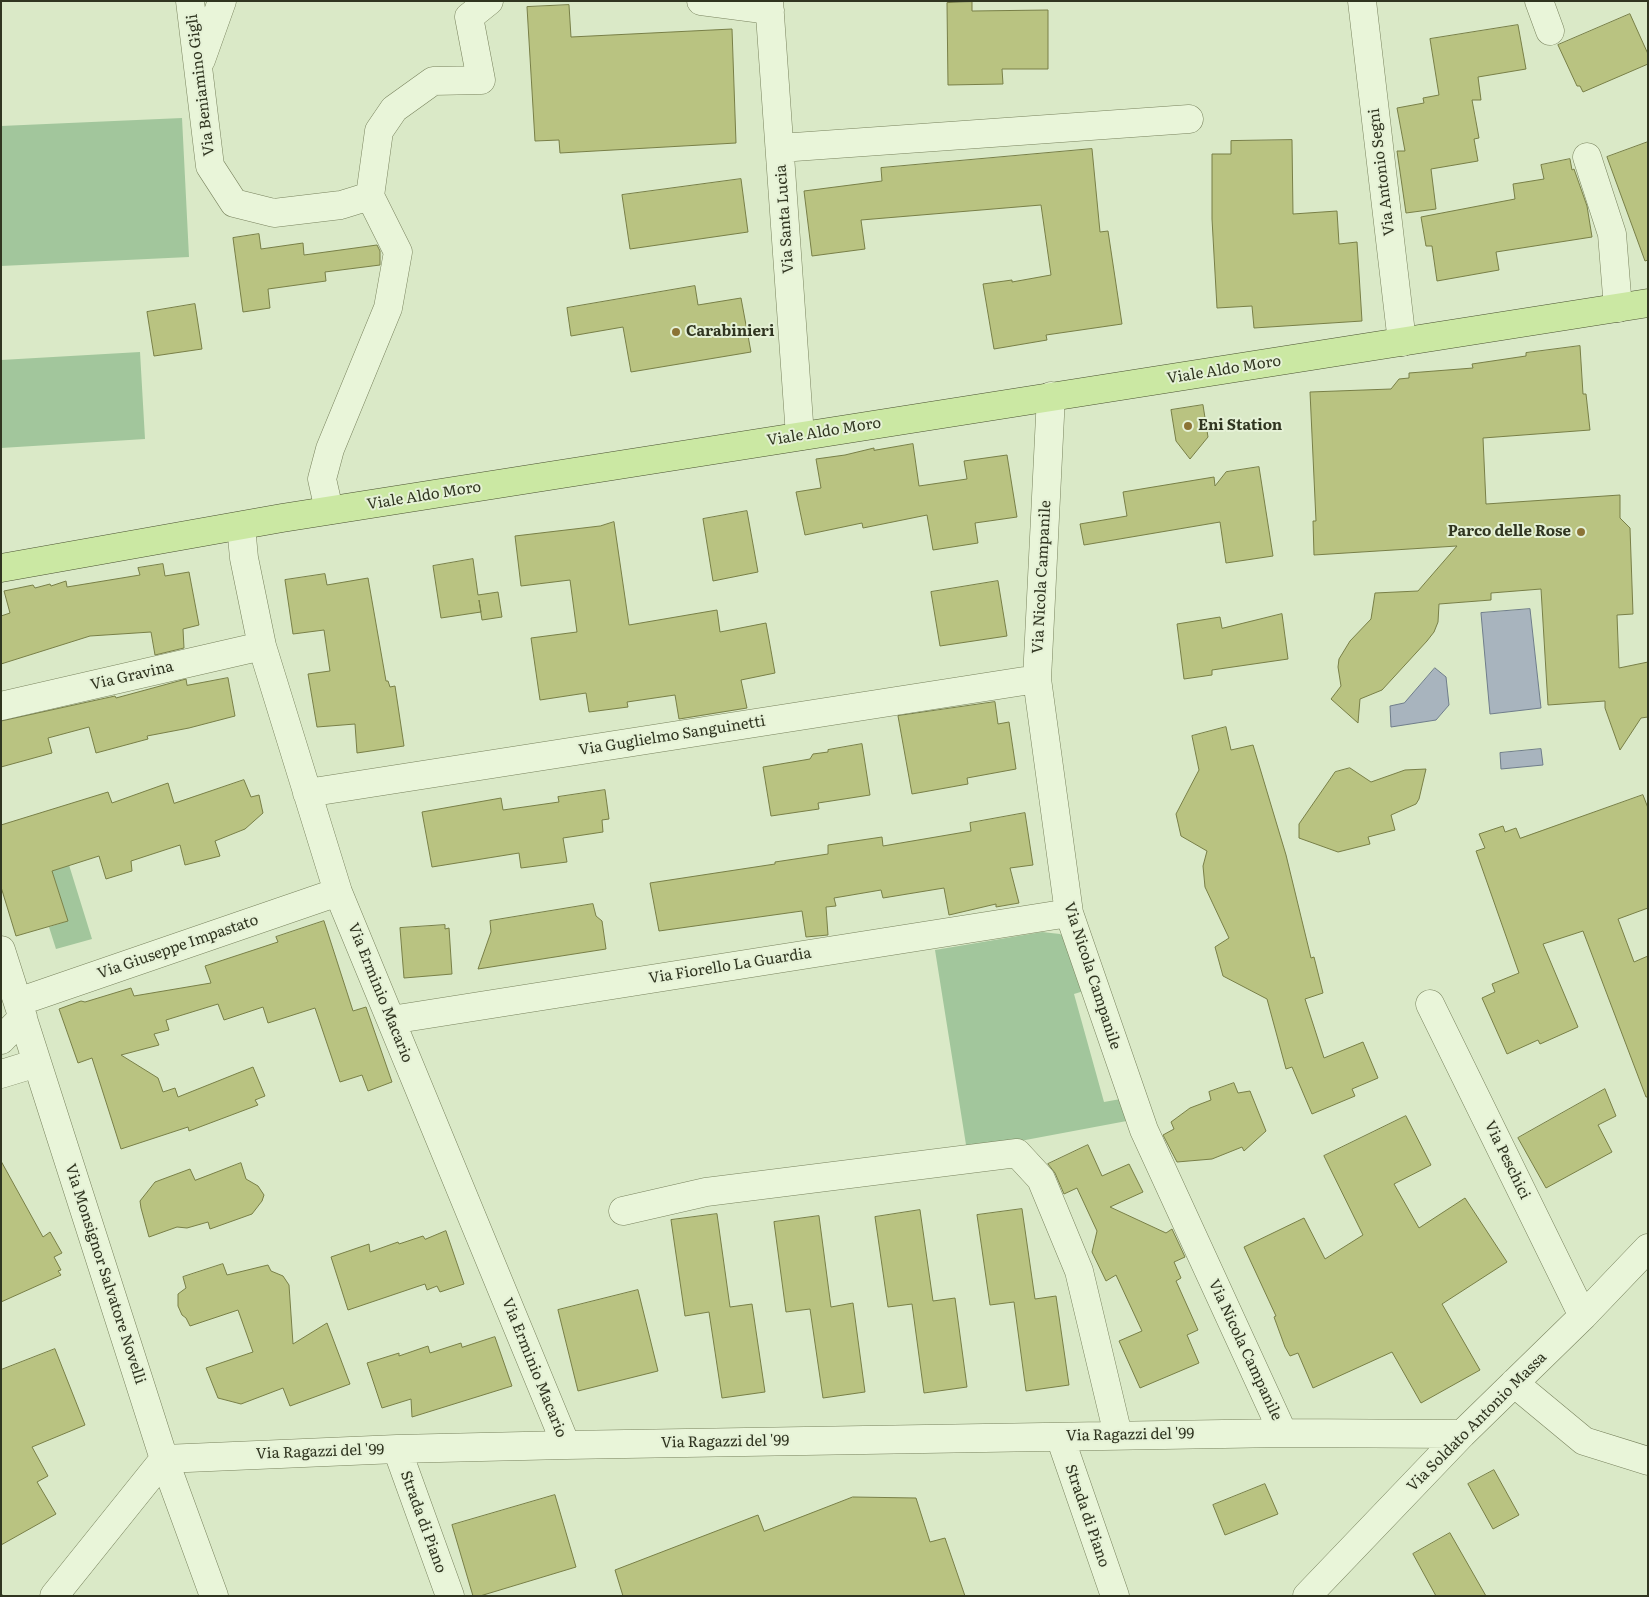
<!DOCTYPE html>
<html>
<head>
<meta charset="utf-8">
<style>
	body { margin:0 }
	#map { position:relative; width:1649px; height:1597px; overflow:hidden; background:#dae9c7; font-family:Literata,serif }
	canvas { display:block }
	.frame { position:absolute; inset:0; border:2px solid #303520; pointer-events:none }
</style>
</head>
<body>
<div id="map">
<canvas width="1649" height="1597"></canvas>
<div class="frame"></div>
</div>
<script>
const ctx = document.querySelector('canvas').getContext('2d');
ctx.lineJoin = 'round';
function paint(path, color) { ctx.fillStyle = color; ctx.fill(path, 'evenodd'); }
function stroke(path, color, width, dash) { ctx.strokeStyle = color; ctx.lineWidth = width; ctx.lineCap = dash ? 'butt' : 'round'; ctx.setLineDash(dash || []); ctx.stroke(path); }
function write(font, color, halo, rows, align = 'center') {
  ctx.font = font + ' Literata,serif'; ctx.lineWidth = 4; ctx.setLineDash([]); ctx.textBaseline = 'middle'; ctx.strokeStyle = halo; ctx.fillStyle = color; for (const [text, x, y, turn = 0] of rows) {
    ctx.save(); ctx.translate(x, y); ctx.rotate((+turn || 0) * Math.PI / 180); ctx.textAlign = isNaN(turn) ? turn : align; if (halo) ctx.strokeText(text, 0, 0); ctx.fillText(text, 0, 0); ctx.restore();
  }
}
paint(new Path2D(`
	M 182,118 L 189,257 L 1,266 L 1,126 Z
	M 140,352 L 145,439 L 1,448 L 1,360 Z
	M 69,865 L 92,939 L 56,949 L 49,927 L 68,921 L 52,871 Z
	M 1042,932 L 1060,934 L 1071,943 L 1087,990 L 1074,994 L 1104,1102 L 1126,1098 L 1132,1120 L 967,1151 L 935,950 Z`), '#a2c69c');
const water = new Path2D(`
	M 1530,609 L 1541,708 L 1490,714 L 1481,613 Z
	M 1435,668 L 1446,677 L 1449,705 L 1436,720 L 1391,727 L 1390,706 L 1404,703 Z
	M 1541,749 L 1543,765 L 1501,769 L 1500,753 Z`);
paint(water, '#a8b4be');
stroke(water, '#6f7d8b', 1);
const building = new Path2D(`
	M 972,2 L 972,11 L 1048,10 L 1048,69 L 1002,69 L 1003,84 L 948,85 L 947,3 Z
	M 569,5 L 571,37 L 732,29 L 736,143 L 560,153 L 559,140 L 535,141 L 527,7 Z
	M 1630,14 L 1648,54 L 1648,64 L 1583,92 L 1580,86 L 1577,86 L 1558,45 Z
	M 1518,25 L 1526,69 L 1478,77 L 1481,100 L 1472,100 L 1479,138 L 1474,139 L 1478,161 L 1431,169 L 1436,209 L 1406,213 L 1397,151 L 1405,151 L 1397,108 L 1424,103 L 1423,98 L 1439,95 L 1430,39 Z
	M 1292,140 L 1293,214 L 1337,211 L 1339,244 L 1357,242 L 1362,321 L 1254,328 L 1252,306 L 1217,308 L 1212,219 L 1212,154 L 1231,154 L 1231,141 Z
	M 1648,142 L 1648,260 L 1645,261 L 1607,157 Z
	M 1092,149 L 1100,232 L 1108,231 L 1122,324 L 1046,335 L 1047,340 L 994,349 L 983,284 L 1012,280 L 1012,282 L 1051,275 L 1041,205 L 861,220 L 865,249 L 812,256 L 804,191 L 882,181 L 881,168 Z
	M 1570,159 L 1572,170 L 1574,169 L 1587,206 L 1592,237 L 1496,252 L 1499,270 L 1437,281 L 1432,246 L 1426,246 L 1421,217 L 1515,199 L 1513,184 L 1544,179 L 1541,165 Z
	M 741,179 L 748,232 L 630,249 L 622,195 Z
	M 259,234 L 261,249 L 303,243 L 304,255 L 377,245 L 380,251 L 380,265 L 325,272 L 326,281 L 268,289 L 270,308 L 243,312 L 233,238 Z
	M 695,286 L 698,305 L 741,298 L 751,352 L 631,372 L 623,327 L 571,336 L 567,308 Z
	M 195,304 L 202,349 L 154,356 L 147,312 Z
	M 1580,346 L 1583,394 L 1586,394 L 1590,430 L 1483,438 L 1486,504 L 1620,495 L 1620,518 L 1630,528 L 1633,614 L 1617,615 L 1619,668 L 1648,662 L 1648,717 L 1641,718 L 1620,750 L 1605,708 L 1605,701 L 1548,705 L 1541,589 L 1491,593 L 1491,600 L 1439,604 L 1438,622 L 1434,632 L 1427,641 L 1382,690 L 1360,699 L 1358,723 L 1331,699 L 1341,686 L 1338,667 L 1339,659 L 1350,641 L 1371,619 L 1375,593 L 1418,591 L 1457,546 L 1314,555 L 1313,521 L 1316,521 L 1310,392 L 1391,389 L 1399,379 L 1409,378 L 1409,373 L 1473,368 L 1472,364 L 1526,356 L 1526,353 Z
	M 1203,405 L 1208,437 L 1190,459 L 1176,441 L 1171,410 Z
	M 913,444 L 919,486 L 967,479 L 964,461 L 1007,455 L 1017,517 L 975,523 L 978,543 L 933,550 L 927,515 L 863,528 L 862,523 L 805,535 L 796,492 L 821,488 L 816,459 L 845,455 L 874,448 L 874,450 Z
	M 1259,467 L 1273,556 L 1226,563 L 1220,522 L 1084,545 L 1080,524 L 1127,516 L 1123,492 L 1214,477 L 1215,486 L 1226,472 Z
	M 747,511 L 758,572 L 713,581 L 703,519 Z
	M 614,522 L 629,625 L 717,610 L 720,632 L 766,623 L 775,673 L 741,680 L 747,708 L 679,719 L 675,695 L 627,702 L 628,707 L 589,712 L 586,693 L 540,700 L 531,638 L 577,632 L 570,580 L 521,586 L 515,536 L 600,526 Z
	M 473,559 L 478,595 L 498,592 L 502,617 L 482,620 L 479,600 L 481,612 L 441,618 L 433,566 Z
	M 163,564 L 165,576 L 189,572 L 199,625 L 183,629 L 184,648 L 155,655 L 151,632 L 90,636 L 1,664 L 1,616 L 10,613 L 4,591 L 33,585 L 35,588 L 50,584 L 51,586 L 66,581 L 67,587 L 140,575 L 138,568 Z
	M 325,574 L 327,585 L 368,578 L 386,681 L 388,681 L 390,687 L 395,686 L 404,746 L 357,753 L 355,724 L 317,727 L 308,674 L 330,671 L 324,630 L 293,634 L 285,580 Z
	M 998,581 L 1007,636 L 940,646 L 931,592 Z
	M 1282,614 L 1288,659 L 1212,670 L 1212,675 L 1184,679 L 1177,624 L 1220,617 L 1222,628 Z
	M 228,678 L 235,716 L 189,728 L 147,736 L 148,739 L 96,753 L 89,727 L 48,738 L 52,753 L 1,767 L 1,721 L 115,696 L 116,698 L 186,679 L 187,685 Z
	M 995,702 L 998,724 L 1009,722 L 1016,769 L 967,778 L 968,784 L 912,794 L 898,716 Z
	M 1226,727 L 1231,750 L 1253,745 L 1286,855 L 1311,958 L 1314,957 L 1323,993 L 1305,999 L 1324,1058 L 1363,1042 L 1378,1078 L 1352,1089 L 1355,1096 L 1312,1114 L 1292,1067 L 1286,1069 L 1267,999 L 1223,976 L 1215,947 L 1229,938 L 1205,887 L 1203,866 L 1207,851 L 1181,836 L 1176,814 L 1199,770 L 1192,736 Z
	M 862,744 L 870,795 L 818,803 L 819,809 L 771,816 L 763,767 L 810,759 L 813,754 L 828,752 L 828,750 Z
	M 1350,768 L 1371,782 L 1405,770 L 1426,769 L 1419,799 L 1416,804 L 1391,815 L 1395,830 L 1368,837 L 1370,844 L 1338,852 L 1299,838 L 1299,824 L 1335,772 Z
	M 244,780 L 251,797 L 259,795 L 263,813 L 245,829 L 215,841 L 220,856 L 185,865 L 180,845 L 131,861 L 132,871 L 106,879 L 99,856 L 52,871 L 68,921 L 16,936 L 1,887 L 1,825 L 108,792 L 112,803 L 168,783 L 174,803 Z
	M 605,790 L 609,819 L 602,820 L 603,832 L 563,838 L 567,862 L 521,868 L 519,853 L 432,867 L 422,812 L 501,798 L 503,810 L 559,802 L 558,797 Z
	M 1643,795 L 1648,808 L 1648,908 L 1618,919 L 1634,962 L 1648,956 L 1648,1097 L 1646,1097 L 1583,931 L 1543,944 L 1578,1027 L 1540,1044 L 1538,1040 L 1507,1054 L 1482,998 L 1495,992 L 1492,984 L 1519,973 L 1476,851 L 1485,848 L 1479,834 L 1503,826 L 1505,832 L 1516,828 L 1520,838 Z
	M 1025,813 L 1033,865 L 1010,868 L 1019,903 L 996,907 L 996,904 L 949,915 L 944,888 L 883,898 L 881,890 L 834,898 L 836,906 L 826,907 L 828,935 L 806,937 L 802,911 L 659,931 L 650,883 L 775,864 L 775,862 L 828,854 L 828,845 L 882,837 L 883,846 L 971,831 L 970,823 Z
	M 593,904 L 596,916 L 602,921 L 606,949 L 478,969 L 491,932 L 490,921 Z
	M 324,921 L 353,1011 L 366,1007 L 392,1082 L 368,1091 L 362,1075 L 340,1082 L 315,1008 L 268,1023 L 263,1007 L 224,1020 L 218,1004 L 166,1020 L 169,1030 L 154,1034 L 159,1045 L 121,1055 L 158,1078 L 163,1092 L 175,1088 L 178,1097 L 253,1067 L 265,1096 L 255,1100 L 258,1105 L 189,1131 L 188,1127 L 121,1149 L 92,1058 L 78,1063 L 59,1009 L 81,1001 L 85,1002 L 131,988 L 134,996 L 211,983 L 205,966 L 278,942 L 276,937 Z
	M 445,925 L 445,929 L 449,928 L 452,974 L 404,978 L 400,928 Z
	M 1234,1083 L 1238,1093 L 1250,1091 L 1266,1131 L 1244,1151 L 1242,1147 L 1212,1159 L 1177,1162 L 1163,1135 L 1174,1129 L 1171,1122 L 1190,1108 L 1211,1100 L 1209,1092 Z
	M 1605,1089 L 1616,1116 L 1598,1125 L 1612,1152 L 1546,1188 L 1518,1138 Z
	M 1406,1116 L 1431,1165 L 1394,1184 L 1419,1228 L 1465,1198 L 1507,1262 L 1442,1304 L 1480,1370 L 1421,1403 L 1392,1352 L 1313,1388 L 1298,1353 L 1290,1356 L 1285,1347 L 1274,1317 L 1276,1316 L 1244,1247 L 1304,1218 L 1325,1259 L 1363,1235 L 1324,1156 Z
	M 1088,1145 L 1102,1176 L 1129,1164 L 1143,1192 L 1110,1207 L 1166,1233 L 1172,1229 L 1185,1257 L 1174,1262 L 1181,1278 L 1176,1281 L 1198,1330 L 1187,1335 L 1199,1363 L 1140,1388 L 1119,1341 L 1142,1331 L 1116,1275 L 1106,1281 L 1092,1252 L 1097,1231 L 1077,1188 L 1064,1194 L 1055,1173 L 1048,1164 Z
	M 1,1161 L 43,1237 L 50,1232 L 62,1253 L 54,1257 L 61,1270 L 58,1271 L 61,1275 L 1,1302 Z
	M 241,1163 L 246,1179 L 258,1186 L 264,1195 L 262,1201 L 252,1214 L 210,1229 L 208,1222 L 187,1228 L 177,1227 L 149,1237 L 141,1208 L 140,1201 L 155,1182 L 190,1169 L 195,1180 Z
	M 1022,1209 L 1035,1299 L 1056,1296 L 1069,1385 L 1026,1391 L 1014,1302 L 990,1305 L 977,1215 Z
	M 920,1210 L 933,1301 L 955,1298 L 967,1387 L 924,1393 L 912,1304 L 888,1307 L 875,1217 Z
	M 717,1214 L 730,1307 L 752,1304 L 765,1392 L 722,1398 L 709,1312 L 685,1316 L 671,1220 Z
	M 819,1216 L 831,1307 L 853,1303 L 865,1392 L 823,1398 L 810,1309 L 786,1312 L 774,1222 Z
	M 446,1231 L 464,1284 L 440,1292 L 437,1286 L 427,1290 L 425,1284 L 348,1310 L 331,1257 L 369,1244 L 370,1252 L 398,1242 L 399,1244 L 423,1236 L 425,1239 Z
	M 223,1264 L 227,1275 L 268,1265 L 271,1271 L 283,1276 L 289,1285 L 293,1344 L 327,1323 L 350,1384 L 290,1406 L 283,1388 L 241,1404 L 218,1398 L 206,1368 L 253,1352 L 238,1310 L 190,1326 L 186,1318 L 182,1315 L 178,1306 L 178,1294 L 186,1288 L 183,1277 Z
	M 638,1290 L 658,1371 L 578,1391 L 558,1310 Z
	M 495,1337 L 512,1386 L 412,1417 L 411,1399 L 382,1408 L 367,1363 L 399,1353 L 399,1356 L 428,1346 L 430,1353 L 461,1343 L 462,1347 Z
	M 55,1349 L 85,1425 L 32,1447 L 48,1476 L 37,1482 L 56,1514 L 1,1545 L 1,1370 Z
	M 1494,1470 L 1519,1515 L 1493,1529 L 1468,1484 Z
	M 1265,1484 L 1278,1514 L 1225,1535 L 1213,1505 Z
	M 555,1495 L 576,1567 L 480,1596 L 473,1596 L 452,1525 Z
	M 853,1497 L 916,1498 L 930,1542 L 945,1538 L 965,1596 L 623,1596 L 615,1570 L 758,1515 L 764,1531 Z
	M 1450,1533 L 1486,1596 L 1436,1596 L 1413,1554 Z`);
paint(building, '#b9c381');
stroke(building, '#787f47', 1);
const minor = new Path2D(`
	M 190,1 L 210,166 L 234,203 L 274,213 L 341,205 L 370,196 L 379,131 L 394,109 L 433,81 L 481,80 L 469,17 L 489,1
	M 701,1 L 770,10
	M 769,1 L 800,436
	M 1362,1 L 1402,342
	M 1539,1 L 1550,31
	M 201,60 L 222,1
	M 780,148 L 1189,119
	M 1587,157 L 1612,234 L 1618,308
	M 1051,396 L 1037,679 L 1069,913 L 1144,1130 L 1283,1433
	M 329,510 L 322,479 L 330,449 L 388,308 L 398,252 L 370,196
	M 241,526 L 244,558 L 262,646 L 338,892 L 566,1445
	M 1,706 L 262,646
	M 307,793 L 1037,679
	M 1,950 L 164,1459 L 214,1596
	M 18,1002 L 338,892
	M 1430,1004 L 1583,1316
	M 391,1020 L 1069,913
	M 1,1040 L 23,1017
	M 1,1074 L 37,1063
	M 623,1211 L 706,1192 L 1017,1153 L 1041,1179 L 1079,1271 L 1118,1435
	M 1514,1383 L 1584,1441 L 1648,1461
	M 1060,1437 L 1115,1596
	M 397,1449 L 450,1596
	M 54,1596 L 164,1459 L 397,1449 L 566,1445 L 1283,1433 L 1462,1434
	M 1307,1596 L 1462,1434 L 1583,1316 L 1648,1248`);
const major = new Path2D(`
	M 1,568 L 282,518 L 1648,303`);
stroke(minor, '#79835e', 29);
stroke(major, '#4b5132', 29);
stroke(new Path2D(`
	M 1,1595 L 2,1596`), '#79835e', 3, [4, 2.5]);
stroke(minor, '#e9f5d9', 28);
stroke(major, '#cbe8a3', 28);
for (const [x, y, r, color] of [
	[676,332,5,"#8b7335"],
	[1188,426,5,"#8b7335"],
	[1581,532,5,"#8b7335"]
]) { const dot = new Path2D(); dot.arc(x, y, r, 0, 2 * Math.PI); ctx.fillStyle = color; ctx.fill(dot); stroke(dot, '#e5f1d6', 2); }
write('15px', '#303520', '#e5f1d6', [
	["Via Beniamino Gigli",201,85,-97],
	["Via Antonio Segni",1382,172,-97],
	["Via Santa Lucia",785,219,-94],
	["Viale Aldo Moro",1224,370,-9],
	["Viale Aldo Moro",824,432,-9],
	["Viale Aldo Moro",424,496,-9],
	["Via Nicola Campanile",1042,577,-87],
	["Via Gravina",132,676,-13],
	["Via Guglielmo Sanguinetti",672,736,-9],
	["Via Giuseppe Impastato",178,947,-19],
	["Via Fiorello La Guardia",730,966,-9],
	["Via Nicola Campanile",1092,976,72],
	["Via Erminio Macario",380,993,68],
	["Via Peschici",1507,1160,64],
	["Via Monsignor Salvatore Novelli",105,1274,72],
	["Via Nicola Campanile",1245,1350,65],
	["Via Erminio Macario",534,1368,68],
	["Via Soldato Antonio Massa",1477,1422,-45],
	["Via Ragazzi del '99",1130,1435,-1],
	["Via Ragazzi del '99",725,1442,-1],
	["Via Ragazzi del '99",320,1452,-2],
	["Strada di Piano",1087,1516,71],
	["Strada di Piano",423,1522,70]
]);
write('bold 15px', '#303520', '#e5f1d6', [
	["Carabinieri",686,332],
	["Eni Station",1198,426],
	["Parco delle Rose",1571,532,"right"]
], 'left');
</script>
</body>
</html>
